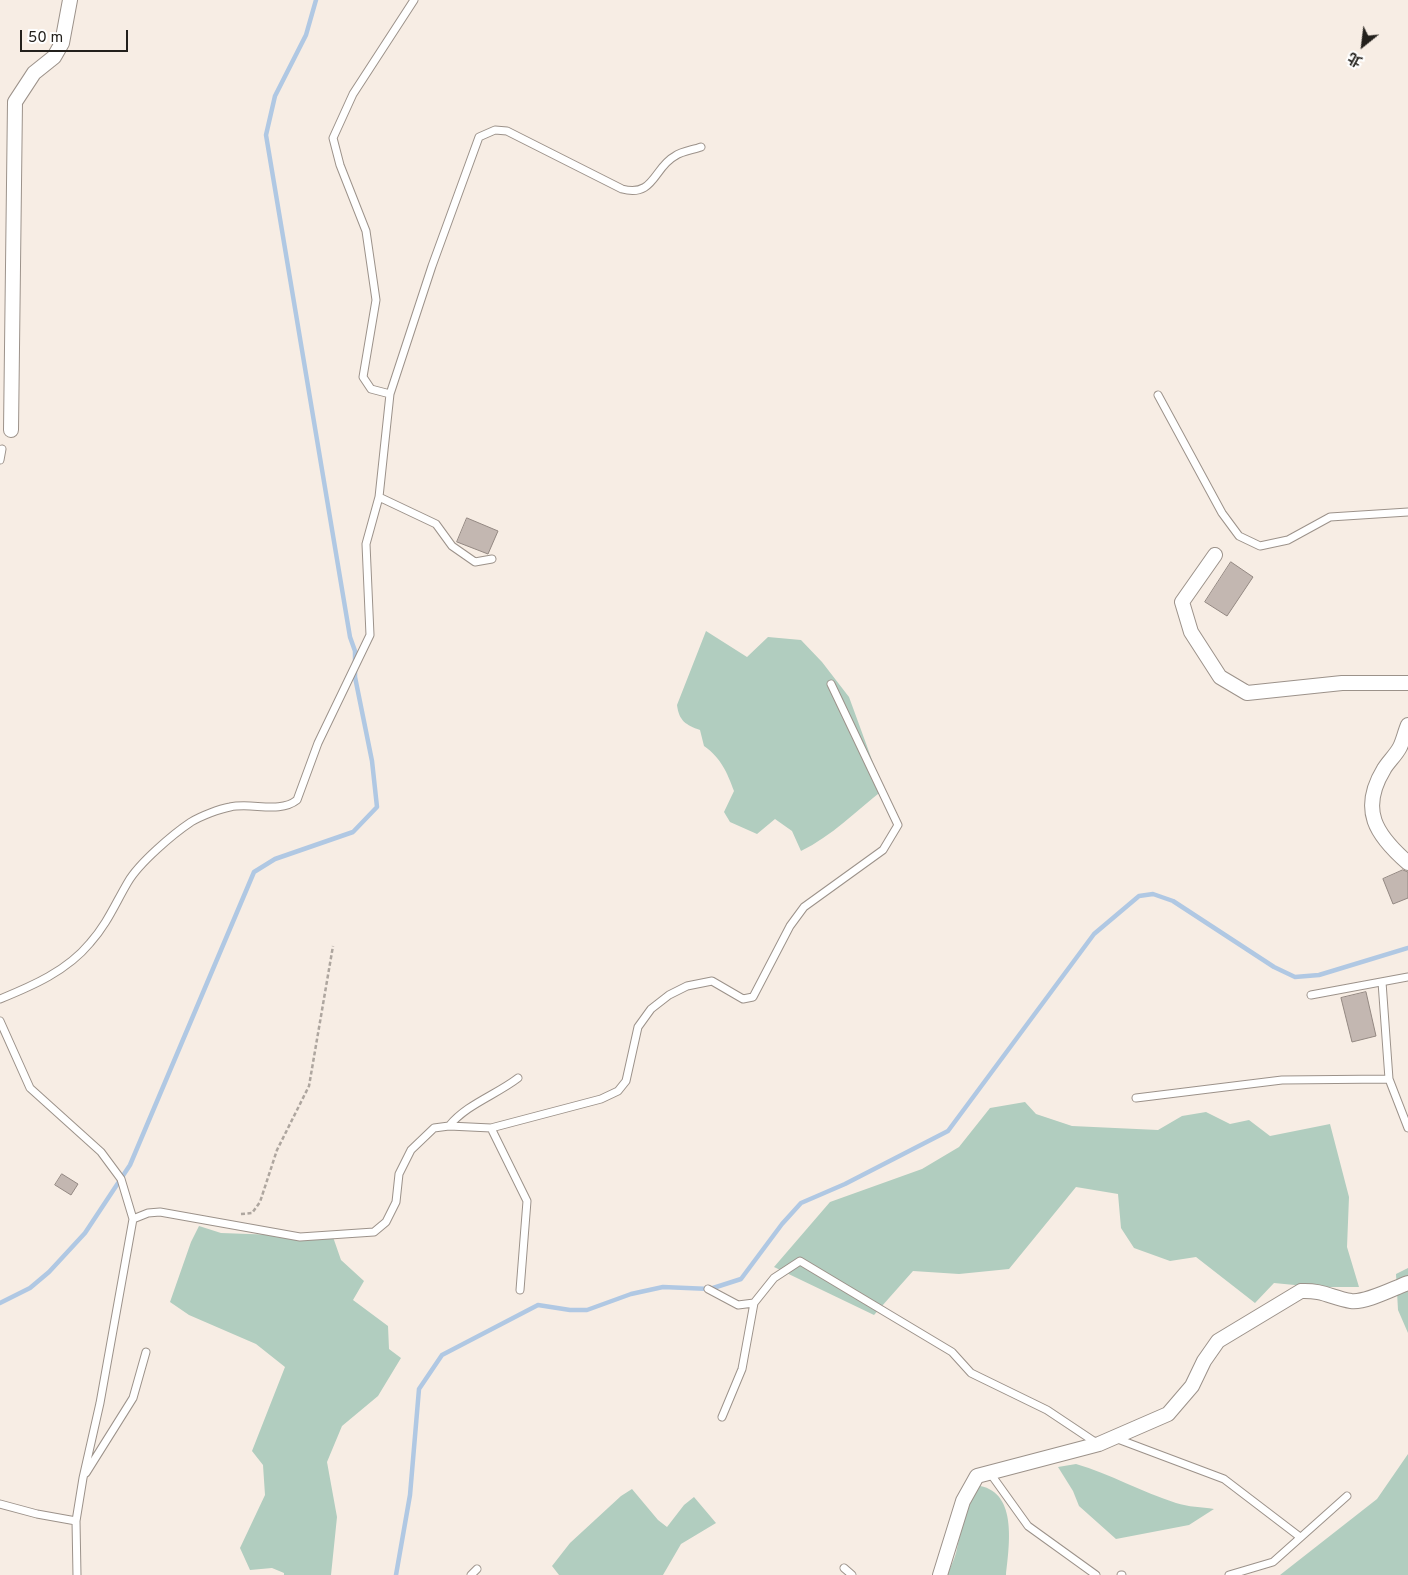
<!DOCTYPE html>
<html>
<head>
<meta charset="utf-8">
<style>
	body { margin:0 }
	#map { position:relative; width:1408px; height:1575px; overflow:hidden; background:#f7ede4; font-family:Overpass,"Noto Sans TC",sans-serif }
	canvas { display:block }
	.north { position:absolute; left:1338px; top:20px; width:50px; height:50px; -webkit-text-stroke:4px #fff; paint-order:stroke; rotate:209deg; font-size:14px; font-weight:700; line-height:20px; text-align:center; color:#23201c }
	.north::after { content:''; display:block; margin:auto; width:18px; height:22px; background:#23201c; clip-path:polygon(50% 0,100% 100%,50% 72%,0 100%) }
	.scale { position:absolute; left:20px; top:30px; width:108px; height:22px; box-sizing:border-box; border:2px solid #23201c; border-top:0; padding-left:6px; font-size:15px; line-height:18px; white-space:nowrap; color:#23201c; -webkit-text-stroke:4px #fff; paint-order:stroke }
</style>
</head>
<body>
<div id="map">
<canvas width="1408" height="1575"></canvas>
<div class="north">北</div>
<div class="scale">50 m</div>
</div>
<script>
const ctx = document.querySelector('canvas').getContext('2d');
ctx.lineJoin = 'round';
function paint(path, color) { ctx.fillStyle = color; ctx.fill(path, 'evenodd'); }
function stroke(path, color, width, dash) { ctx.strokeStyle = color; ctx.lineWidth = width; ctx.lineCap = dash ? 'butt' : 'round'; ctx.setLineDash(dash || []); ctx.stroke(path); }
paint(new Path2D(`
	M 706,631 L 747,657 L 768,637 L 801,640 L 822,662 L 849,697 L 883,790 C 856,811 832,836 801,851 L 792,831 L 775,819 L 757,834 L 730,822 L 724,812 L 734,791 C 727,772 721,758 704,746 L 700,730 C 686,725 679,721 677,705 Z
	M 1025,1102 L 1036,1114 L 1072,1126 L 1158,1130 L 1182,1116 L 1206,1112 L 1230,1124 L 1249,1120 L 1270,1136 L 1330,1124 L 1349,1197 L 1347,1247 L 1359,1287 L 1315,1287 L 1274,1283 L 1255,1303 L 1196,1257 L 1170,1261 L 1134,1248 L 1121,1228 L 1118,1194 L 1076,1187 L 1009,1269 L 959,1274 L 913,1271 L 874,1315 L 774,1267 L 830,1202 L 922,1169 L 959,1147 L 990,1108 Z
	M 199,1226 L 221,1233 L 333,1237 L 341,1260 L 364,1281 L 353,1300 L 388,1326 L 389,1349 L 401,1358 L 378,1396 L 342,1426 L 327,1462 L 337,1517 L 331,1575 L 284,1575 L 284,1573 L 272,1568 L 250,1570 L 240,1548 L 265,1495 L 263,1465 L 252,1451 L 285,1367 L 256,1344 L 189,1315 L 170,1302 L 191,1242 Z
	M 1408,1268 L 1408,1333 L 1398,1310 L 1396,1274 Z
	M 1408,1454 L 1408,1575 L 1280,1575 L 1377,1499 Z
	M 1076,1464 C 1110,1474 1142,1492 1176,1503 C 1188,1507 1202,1507 1214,1509 L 1189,1525 L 1116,1539 L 1079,1506 L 1073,1491 L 1058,1467 Z
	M 980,1486 C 1018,1493 1009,1547 1006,1575 L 947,1575 C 950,1568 954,1560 956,1553 C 962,1530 963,1503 980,1486 Z
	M 632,1489 L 658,1520 L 667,1527 L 684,1505 L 694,1497 L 716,1523 L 681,1544 L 663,1575 L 559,1575 L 552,1566 L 570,1543 L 621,1496 Z`), '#b1cdbf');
stroke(new Path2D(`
	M 0,1303 L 30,1288 L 49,1272 L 85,1233 L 130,1165 L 254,872 L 275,859 L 353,832 L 377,807 L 372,761 L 355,677 L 355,651 L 350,637 L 266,135 L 275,96 L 306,35 L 316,0
	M 396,1575 L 410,1495 L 419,1389 L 442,1355 L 538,1305 L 570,1310 L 587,1310 L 631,1294 L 663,1287 L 710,1289 L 741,1279 L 782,1224 L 801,1203 L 845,1184 L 948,1131 L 1094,934 L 1139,896 L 1153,894 L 1173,901 L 1274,967 L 1295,977 L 1319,975 L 1408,948`), '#b0c8e3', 4.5);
const building = new Path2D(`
	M 467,518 L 498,531 L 488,554 L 457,542 Z
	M 1231,562 L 1253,577 L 1227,616 L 1205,602 Z
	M 1403,870 L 1408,872 L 1408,898 L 1393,904 L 1383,879 Z
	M 1366,992 L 1376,1036 L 1352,1042 L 1341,998 Z
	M 62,1174 L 78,1184 L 71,1195 L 55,1185 Z`);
paint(building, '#c3b7b1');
stroke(building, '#938882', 1);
const service = new Path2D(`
	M 390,394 L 371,389 L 363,377 L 376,300 L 366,231 L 340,165 L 333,138 L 353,94 L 414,0
	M 1158,395 L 1222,513 L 1239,536 L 1260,546 L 1288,540 L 1330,517 L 1408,512
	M 0,460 L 2,449
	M 379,497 L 436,524 L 452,546 L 475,562 L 492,559
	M 1382,982 L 1389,1079 L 1408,1128
	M 1311,995 L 1408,977
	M 0,999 C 32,986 67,971 90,943 C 107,924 115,904 128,882 C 139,863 173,834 191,822 C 201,816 219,809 230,807 C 252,802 279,814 297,800 L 318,743 L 370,635 L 366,544 L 379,497 L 390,394 L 432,266 L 479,137 L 495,130 L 507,131 L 622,189 C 654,198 654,167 675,156 C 682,151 693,150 701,147
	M 0,1021 L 30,1088 L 101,1152 L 121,1179 L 133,1219 L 100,1403 L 83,1478 L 76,1521 L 77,1575
	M 1136,1098 L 1282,1080 L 1389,1079
	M 449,1126 L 491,1128 L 527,1201 L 520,1290
	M 491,1128 L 601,1099 L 618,1091 L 626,1081 L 638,1027 L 651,1009 L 669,995 L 687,986 L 712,981 L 743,999 L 753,997 L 790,926 L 804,907 L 883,850 L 898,825 L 831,684
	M 133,1219 L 148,1213 L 160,1212 L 300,1237 L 374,1232 L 386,1222 L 396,1202 L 399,1174 L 411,1150 L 434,1128 L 449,1126 C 467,1104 496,1095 518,1078
	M 708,1289 L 738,1305 L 754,1303 L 742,1369 L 722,1417
	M 754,1303 L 774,1278 L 800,1261 L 952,1352 L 971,1373 L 1047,1410 L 1098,1444
	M 1115,1438 L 1224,1479 L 1300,1537
	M 86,1473 L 133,1398 L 146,1352
	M 990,1473 L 1028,1526 L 1096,1575
	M 0,1504 L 37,1514 L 76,1521
	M 844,1568 L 852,1575
	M 471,1575 L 477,1569
	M 1121,1575 L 1122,1575
	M 1229,1575 L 1273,1562 L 1347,1496`);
const minor = new Path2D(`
	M 11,430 L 15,102 L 34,73 L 54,57 L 62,43 L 70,0
	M 1215,555 L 1182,602 L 1191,632 L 1220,677 L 1247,693 L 1342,683 L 1408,683
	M 1408,725 C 1405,732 1403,741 1400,747 C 1396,755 1388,762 1384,769 C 1359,810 1376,835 1408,863
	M 940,1575 L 963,1501 L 977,1476 L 1099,1444 L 1168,1414 L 1192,1386 L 1204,1361 L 1218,1341 L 1301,1291 C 1323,1290 1332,1298 1351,1301 C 1366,1303 1394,1288 1408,1283`);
stroke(service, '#9c928a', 9);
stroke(minor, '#9c928a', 16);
stroke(new Path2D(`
	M 241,1214 L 252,1213 L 260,1202 L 277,1150 L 309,1086 L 333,946`), '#aea69f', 2.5, [4, 2.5]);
stroke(service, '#fff', 7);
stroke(minor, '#fff', 14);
</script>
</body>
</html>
